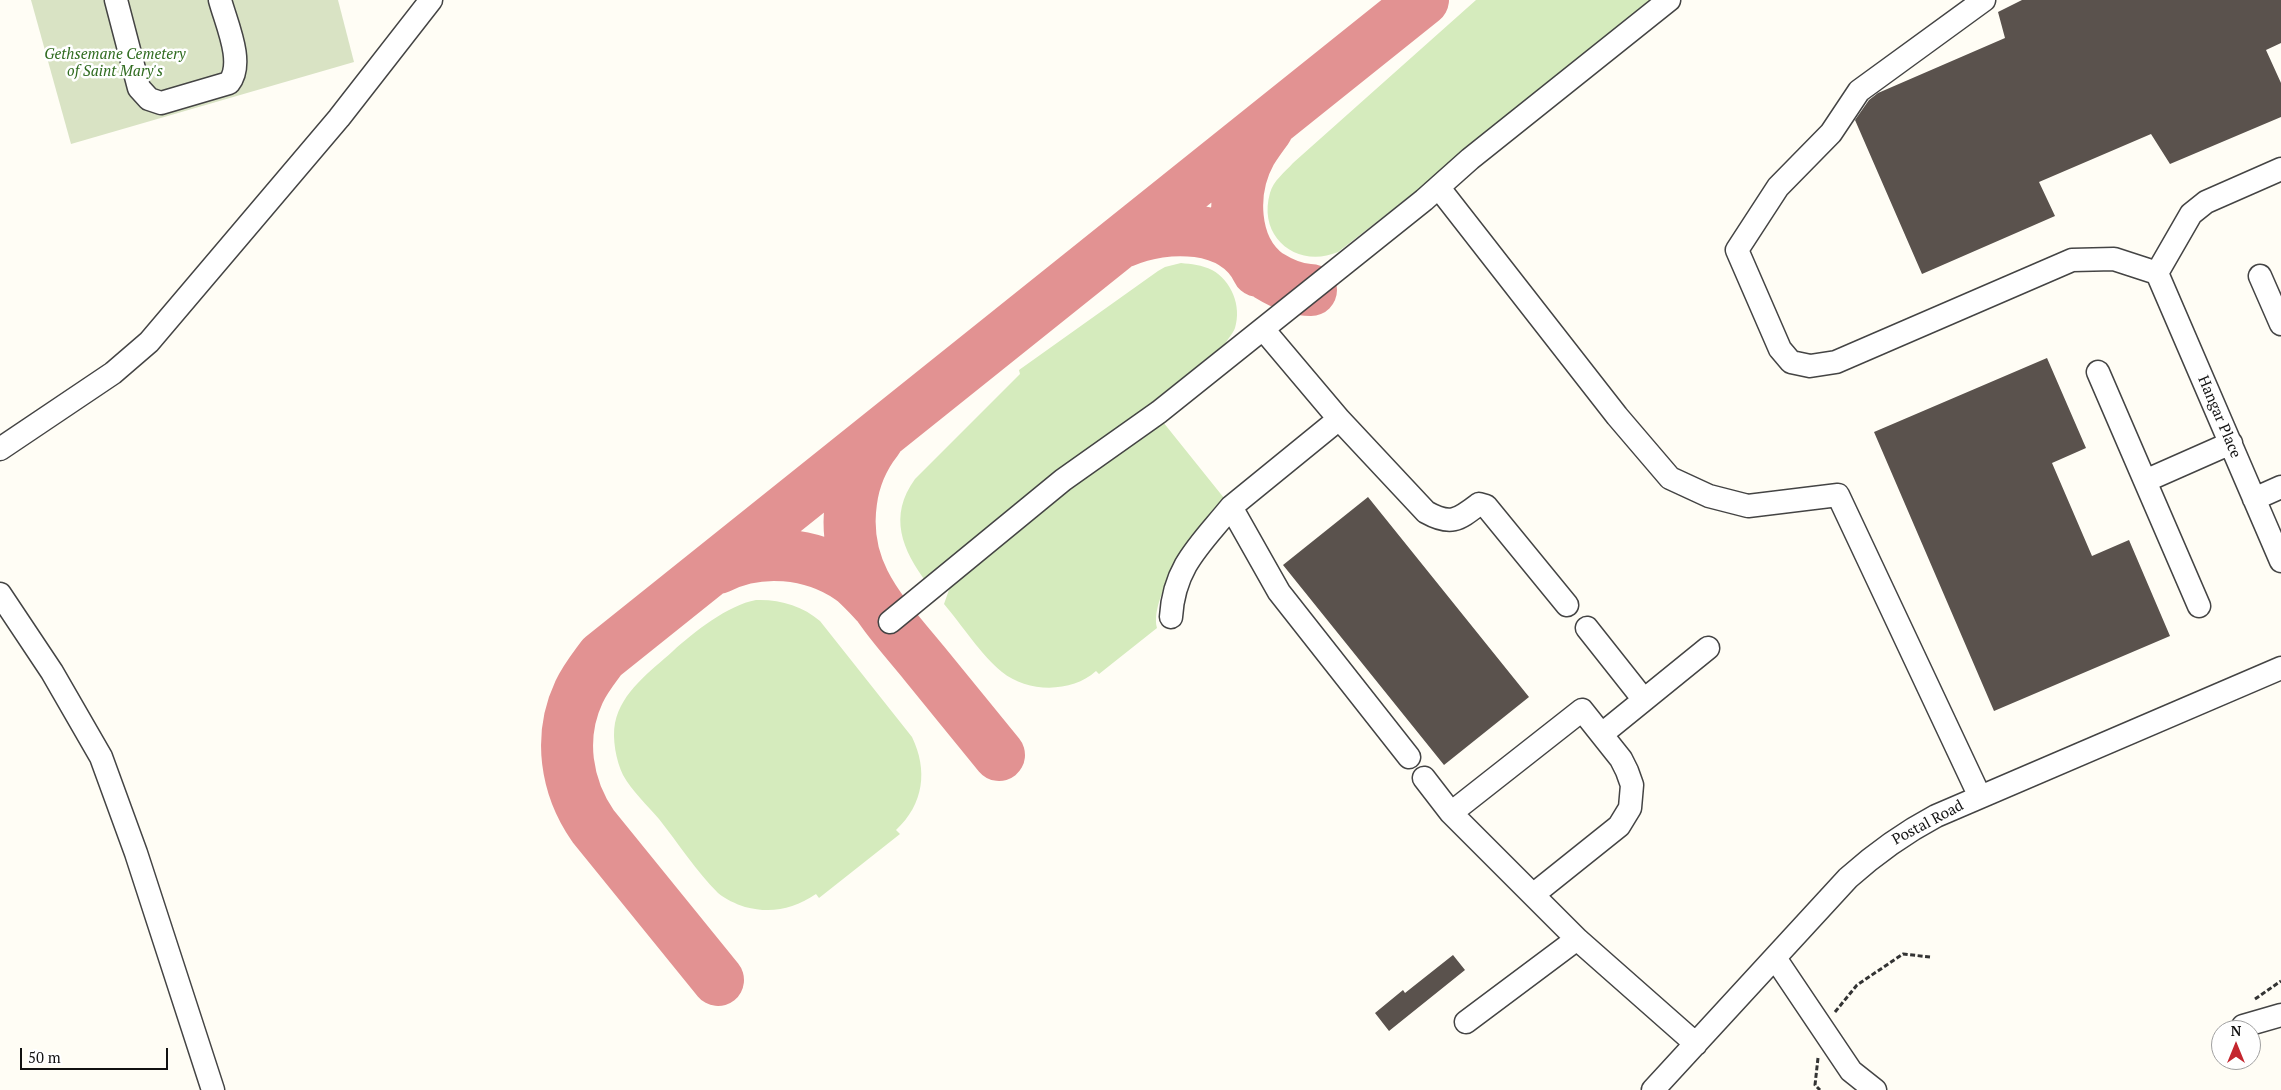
<!DOCTYPE html>
<html>
<head>
<meta charset="utf-8">
<style>
	body { margin:0 }
	#map { position:relative; width:2281px; height:1090px; overflow:hidden; background:#fffdf5; font-family:"PT Serif",serif }
	canvas { display:block }
	.north { position:absolute; left:2211px; top:1020px; width:50px; height:50px; box-sizing:border-box; background:#fff; border:1px solid #a0a0a0; border-radius:50%; rotate:0deg; font-size:14px; font-weight:700; line-height:20px; text-align:center; color:#111 }
	.north::after { content:''; display:block; margin:auto; width:18px; height:22px; background:#c4262e; clip-path:polygon(50% 0,100% 100%,50% 72%,0 100%) }
	.scale { position:absolute; left:20px; top:1048px; width:148px; height:22px; box-sizing:border-box; border:2px solid #111; border-top:0; padding-left:6px; font-size:15px; line-height:18px; white-space:nowrap; color:#111; -webkit-text-stroke:4px #fff; paint-order:stroke }
</style>
</head>
<body>
<div id="map">
<canvas width="2281" height="1090"></canvas>
<div class="north">N</div>
<div class="scale">50 m</div>
</div>
<script>
const ctx = document.querySelector('canvas').getContext('2d');
ctx.lineJoin = 'round';
function paint(path, color) { ctx.fillStyle = color; ctx.fill(path, 'evenodd'); }
function stroke(path, color, width, dash) { ctx.strokeStyle = color; ctx.lineWidth = width; ctx.lineCap = dash ? 'butt' : 'round'; ctx.setLineDash(dash || []); ctx.stroke(path); }
function write(font, color, halo, rows, align = 'center') {
  ctx.font = font + ' "PT Serif",serif'; ctx.lineWidth = 5; ctx.setLineDash([]); ctx.textBaseline = 'middle'; ctx.strokeStyle = halo; ctx.fillStyle = color; for (const [text, x, y, turn = 0] of rows) {
    ctx.save(); ctx.translate(x, y); ctx.rotate((+turn || 0) * Math.PI / 180); ctx.textAlign = isNaN(turn) ? turn : align; if (halo) ctx.strokeText(text, 0, 0); ctx.fillText(text, 0, 0); ctx.restore();
  }
}
paint(new Path2D(`
	M 1476,0 L 1661,0 L 1338,252 C 1298,269 1257,238 1270,193 C 1273,181 1285,172 1293,163 Z
	M 1181,263 C 1191,264 1202,265 1212,270 C 1231,280 1242,306 1235,328 C 1233,333 1228,339 1225,344 L 927,583 C 902,550 888,516 915,479 L 1020,374 L 1019,370 L 1158,271 L 1165,267 Z
	M 1163,422 L 1224,498 C 1203,527 1149,591 1157,628 L 1099,674 L 1096,671 C 1072,693 1028,693 1002,672 C 982,656 961,624 944,604 L 950,587 L 1091,467 Z
	M 756,600 C 779,599 803,606 820,621 L 912,737 C 928,770 924,804 896,830 L 900,834 L 819,898 L 816,894 C 793,909 772,914 745,907 C 736,904 725,899 718,893 C 696,871 678,843 659,819 C 647,805 632,791 623,775 C 616,761 612,738 615,723 C 622,691 650,672 673,651 C 694,632 728,605 756,600 Z`), '#d5ebbd');
paint(new Path2D(`
	M 31,0 L 338,0 L 354,62 L 71,144 Z`), '#d9e3c4');
stroke(new Path2D(`
	M 1267,129 C 1261,137 1256,144 1251,152 C 1230,190 1231,248 1268,275 C 1281,283 1296,290 1311,290
	M 1123,242 C 1166,223 1235,223 1258,271
	M 877,440 C 862,459 854,478 851,502 C 841,572 883,613 924,663 C 949,694 974,724 999,755
	M 718,568 C 759,547 812,552 850,578 C 859,584 867,594 875,602
	M 718,980 L 593,826 C 566,787 558,737 579,692 C 585,679 594,668 602,657 L 1423,0`), '#e29292', 52);
paint(new Path2D(`
	M 2022,0 L 2281,0 L 2281,43 L 2266,50 L 2281,83 L 2281,117 L 2170,164 L 2151,134 L 2039,182 L 2055,216 L 1922,274 L 1855,120 L 1869,100 L 1878,93 L 2005,38 L 1998,12 Z
	M 2047,358 L 2086,448 L 2052,463 L 2092,556 L 2129,540 L 2170,636 L 1994,711 L 1874,432 Z
	M 1368,497 L 1529,697 L 1444,765 L 1283,565 Z
	M 1453,955 L 1465,970 L 1389,1031 L 1375,1013 L 1403,990 L 1405,993 Z`), '#5a524d');
const minor = new Path2D(`
	M 116,0 L 139,88 L 149,99 L 161,103 L 229,83 C 245,63 226,23 220,0
	M 1984,0 L 1859,91 L 1831,133 L 1778,187 L 1737,250 L 1780,349 L 1791,362 L 1810,366 L 1836,362 L 2072,260 L 2114,259 L 2157,273
	M 1439,188 L 1617,416 L 1670,478 L 1709,496 L 1748,506 L 1838,495 L 1980,797
	M 2157,273 L 2281,561
	M 2157,273 L 2191,214 L 2206,202 L 2281,169
	M 2260,276 L 2281,324
	M 1263,329 L 1339,419 L 1231,507 L 1279,592 L 1409,757
	M 2098,372 L 2145,481 L 2231,443
	M 1339,419 L 1426,512 C 1451,526 1458,520 1479,504 L 1486,506 L 1567,605
	M 0,449 L 113,373 L 149,342 L 339,118 L 431,0
	M 2145,481 L 2199,606
	M 2254,499 L 2281,487
	M 0,594 L 52,672 L 101,757 L 136,853 L 213,1090
	M 1171,617 C 1174,566 1201,544 1231,507
	M 890,622 L 1063,480 L 1159,412 L 1424,200 L 1470,159 L 1669,0
	M 1587,628 L 1644,700
	M 1602,734 L 1708,648
	M 1424,778 L 1451,813 L 1577,939 L 1696,1044
	M 1451,813 L 1582,710 L 1621,759 L 1627,771 L 1632,785 L 1630,808 L 1619,826 L 1534,894
	M 1775,958 L 1851,1071 L 1875,1090
	M 1466,1022 L 1577,939
	M 2243,1026 L 2281,1015
	M 1653,1090 L 1848,878 C 1876,853 1904,833 1936,816 L 2281,668`);
stroke(minor, '#444', 25);
stroke(new Path2D(`
	M 2255,999 L 2281,981
	M 1835,1012 L 1857,985 L 1903,954 L 1930,957
	M 1818,1058 L 1815,1085 L 1820,1090`), '#333', 3, [5, 2.5]);
stroke(minor, '#fff', 22);
write('italic 15px', '#2f6b1f', '#fff', [
	["Gethsemane Cemetery",115,55],
	["of Saint Mary's",115,72]
]);
write('15px', '#111', '#fff', [
	["Hangar Place",2219,417,67],
	["Postal Road",1928,823,-28]
]);
</script>
</body>
</html>
